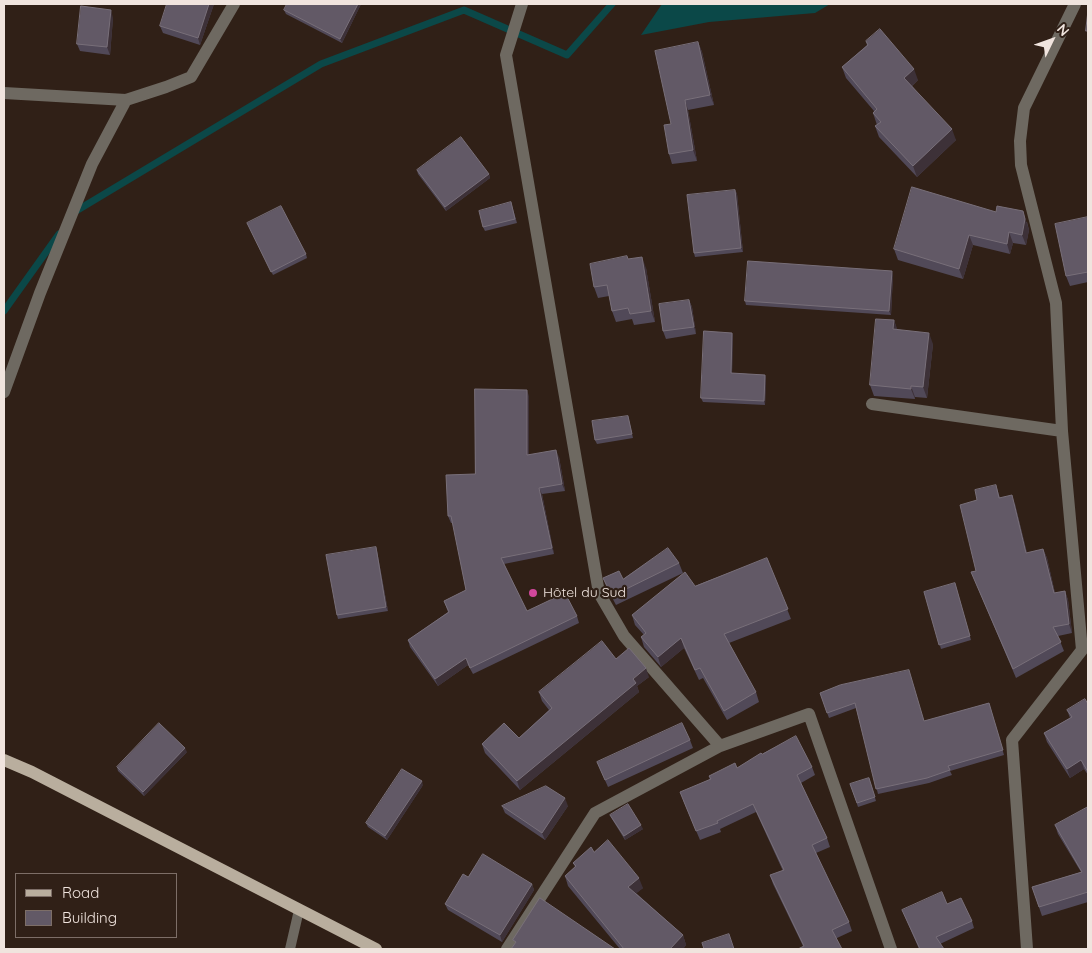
<!DOCTYPE html>
<html>
<head>
<meta charset="utf-8">
<style>
	body { margin:0 }
	#map { position:relative; width:1092px; height:953px; overflow:hidden; background:#302017; font-family:Quicksand,sans-serif }
	canvas { display:block }
	.frame { position:absolute; inset:0; border:5px solid #f0e4de; pointer-events:none }
	.legend { position:absolute; left:15px; top:873px; width:162px; height:65px; box-sizing:border-box; background:#302017; border:1px solid #7d6e67; margin:0; padding:6px 9px; list-style:none; font-size:15px; color:#f0e4de }
	.legend li { display:flex; align-items:center; gap:10px; height:25px }
	.legend b { width:25px; border:1px solid #7d6e67 }
	.north { position:absolute; left:1027px; top:15px; width:50px; height:50px; -webkit-text-stroke:4px #302017; paint-order:stroke; rotate:48deg; font-size:14px; font-weight:700; line-height:20px; text-align:center; color:#f0e4de }
	.north::after { content:''; display:block; margin:auto; width:18px; height:22px; background:#f0e4de; clip-path:polygon(50% 0,100% 100%,50% 72%,0 100%) }
</style>
</head>
<body>
<div id="map">
<canvas width="1092" height="953"></canvas>
<div class="frame"></div>
<ul class="legend">
<li><b style="height:6px;background:#b9ae9e"></b>Road</li>
<li><b style="height:14px;background:#625966"></b>Building</li>
</ul>
<div class="north">N</div>
</div>
<script>
const ctx = document.querySelector('canvas').getContext('2d');
ctx.lineJoin = 'round';
function paint(path, color) { ctx.fillStyle = color; ctx.fill(path, 'evenodd'); }
function stroke(path, color, width, dash) { ctx.strokeStyle = color; ctx.lineWidth = width; ctx.lineCap = dash ? 'butt' : 'round'; ctx.setLineDash(dash || []); ctx.stroke(path); }
function write(font, color, halo, rows, align = 'center') {
  ctx.font = font + ' Quicksand,sans-serif'; ctx.lineWidth = 4.5; ctx.setLineDash([]); ctx.textBaseline = 'middle'; ctx.strokeStyle = halo; ctx.fillStyle = color; for (const [text, x, y, turn = 0] of rows) {
    ctx.save(); ctx.translate(x, y); ctx.rotate((+turn || 0) * Math.PI / 180); ctx.textAlign = isNaN(turn) ? turn : align; if (halo) ctx.strokeText(text, 0, 0); ctx.fillText(text, 0, 0); ctx.restore();
  }
}
paint(new Path2D(`
	M 662,4 L 830,4 L 815,13 L 709,22 L 641,35 Z`), '#0b4848');
stroke(new Path2D(`
	M 76,211 L 321,64 L 464,10 L 567,55 L 612,4
	M 4,311 L 59,234`), '#0b4848', 7);
stroke(new Path2D(`
	M 290,949 L 299,910`), '#6e6961', 10);
stroke(new Path2D(`
	M 522,4 L 506,55 L 599,593 L 624,636 L 720,746
	M 4,93 L 126,100 L 166,87 L 191,77 L 234,4
	M 4,392 L 40,293 L 92,164 L 126,100
	M 872,404 L 1062,431
	M 507,949 L 595,813 L 720,746 L 809,714 L 891,949
	M 1027,949 L 1012,740 L 1082,650 L 1062,431 L 1056,303 L 1021,165 L 1020,141 L 1024,108 L 1075,4`), '#6e6961', 12);
stroke(new Path2D(`
	M 4,760 L 32,772 L 376,949`), '#b9ae9e', 12);
paint(new Path2D(`
	M 167,4 L 214,4 L 200,45 L 163,33 L 160,26 Z
	M 287,4 L 361,4 L 342,43 L 286,14 L 284,10 Z
	M 113,18 L 110,55 L 80,51 L 77,44 Z
	M 866,41 L 918,80 L 912,86 L 956,140 L 917,177 L 879,137 L 875,126 L 877,125 L 873,113 L 874,111 L 846,78 L 842,67 L 867,45 Z
	M 698,42 L 702,52 L 714,105 L 688,110 L 697,161 L 672,164 L 669,154 L 671,124 Z
	M 417,170 L 489,174 L 490,178 L 446,211 L 418,174 Z
	M 735,190 L 737,194 L 743,252 L 695,257 L 694,253 Z
	M 511,202 L 517,223 L 485,231 L 483,227 Z
	M 1088,217 L 1088,282 L 1070,286 L 1066,276 Z
	M 1027,222 L 1029,230 L 1026,245 L 1013,243 L 1010,254 L 973,245 L 963,279 L 898,260 L 894,249 Z
	M 247,223 L 306,254 L 307,258 L 273,275 Z
	M 628,259 L 646,268 L 655,322 L 634,325 L 632,319 L 616,322 L 612,311 L 609,296 L 598,298 L 594,287 Z
	M 893,275 L 891,315 L 746,305 L 745,301 Z
	M 689,300 L 692,307 L 696,334 L 666,339 L 663,331 Z
	M 894,320 L 897,330 L 933,344 L 927,398 L 915,397 L 915,399 L 874,396 L 870,385 Z
	M 732,333 L 733,336 L 732,373 L 765,375 L 766,379 L 765,405 L 703,402 L 701,398 Z
	M 529,396 L 529,454 L 559,457 L 565,491 L 542,494 L 554,554 L 504,564 L 527,611 L 577,616 L 579,623 L 473,674 L 468,665 L 438,686 L 410,647 L 408,640 L 448,612 L 444,601 L 466,590 L 453,523 L 451,523 L 448,516 L 475,474 Z
	M 628,416 L 633,438 L 597,444 L 595,440 Z
	M 996,485 L 1000,498 L 1015,504 L 1027,553 L 1043,549 L 1047,558 L 1055,593 L 1065,591 L 1068,600 L 1072,633 L 1058,636 L 1064,651 L 1016,678 L 971,572 L 976,571 L 977,500 Z
	M 376,547 L 377,551 L 388,611 L 338,619 L 337,615 Z
	M 767,558 L 791,619 L 729,643 L 756,692 L 759,702 L 727,720 L 703,678 L 699,680 L 684,648 L 661,667 L 644,647 L 641,637 L 644,635 L 635,625 L 632,615 L 695,586 Z
	M 679,563 L 683,573 L 616,605 L 607,588 L 603,578 L 623,579 Z
	M 955,583 L 971,640 L 941,649 L 924,592 Z
	M 649,677 L 637,686 L 639,692 L 520,790 L 485,753 L 482,744 L 519,738 L 549,710 L 542,701 L 539,692 Z
	M 820,693 L 925,721 L 989,703 L 1004,755 L 950,771 L 952,775 L 929,783 L 878,794 L 856,708 L 829,718 Z
	M 1088,704 L 1088,775 L 1084,769 L 1070,778 L 1047,742 L 1044,733 L 1070,718 L 1067,710 Z
	M 690,740 L 693,748 L 608,787 L 597,762 Z
	M 187,752 L 144,796 L 118,771 L 117,767 Z
	M 762,754 L 812,767 L 815,775 L 801,783 L 827,838 L 830,847 L 816,853 L 849,922 L 852,931 L 837,938 L 803,946 L 773,884 L 770,875 L 783,871 L 756,812 L 720,829 L 721,832 L 700,840 L 683,800 L 710,780 L 709,776 L 737,768 Z
	M 869,778 L 876,801 L 858,807 L 850,784 Z
	M 423,785 L 387,840 L 368,827 L 366,823 Z
	M 502,806 L 568,806 L 545,840 L 505,813 Z
	M 1088,807 L 1088,902 L 1042,916 L 1032,887 L 1081,872 L 1058,834 L 1055,825 Z
	M 610,815 L 643,829 L 625,840 L 612,819 Z
	M 594,852 L 643,888 L 636,893 L 683,935 L 686,945 L 683,949 L 620,949 L 568,886 L 565,876 L 575,867 L 573,863 Z
	M 468,877 L 532,884 L 534,890 L 502,942 L 448,910 L 445,904 Z
	M 947,904 L 972,921 L 974,928 L 940,944 L 919,949 L 902,910 Z`), '#514958');
paint(new Path2D(`
	M 209,4 L 214,4 L 200,45 L 198,38 Z
	M 358,4 L 361,4 L 342,43 L 340,39 Z
	M 111,10 L 113,18 L 110,55 L 107,47 Z
	M 698,42 L 702,52 L 714,105 L 710,95 Z
	M 914,69 L 918,80 L 908,89 L 904,78 Z
	M 685,100 L 688,110 L 697,161 L 693,150 Z
	M 952,129 L 956,140 L 917,177 L 913,166 Z
	M 489,174 L 490,178 L 446,211 L 445,207 Z
	M 735,190 L 737,194 L 743,252 L 741,248 Z
	M 1023,211 L 1029,230 L 1026,245 L 1022,235 Z
	M 1009,232 L 1013,243 L 1010,254 L 1007,244 Z
	M 969,235 L 973,245 L 963,279 L 959,269 Z
	M 642,257 L 646,268 L 655,322 L 651,311 Z
	M 892,271 L 893,275 L 891,315 L 889,311 Z
	M 689,300 L 692,307 L 696,334 L 694,327 Z
	M 894,320 L 898,331 L 893,329 Z
	M 732,333 L 733,336 L 732,377 L 731,373 Z
	M 929,333 L 933,344 L 927,398 L 923,387 Z
	M 765,375 L 766,379 L 765,405 L 764,401 Z
	M 911,386 L 915,397 L 915,399 L 911,389 Z
	M 527,390 L 529,396 L 529,461 L 527,455 Z
	M 556,450 L 559,457 L 565,491 L 562,484 Z
	M 539,488 L 542,494 L 554,554 L 552,548 Z
	M 1012,495 L 1015,504 L 1029,562 L 1026,553 Z
	M 376,547 L 377,551 L 388,611 L 386,607 Z
	M 1043,549 L 1047,558 L 1057,602 L 1054,593 Z
	M 1065,591 L 1068,600 L 1072,633 L 1069,624 Z
	M 681,638 L 684,648 L 661,667 L 658,657 Z
	M 466,658 L 468,665 L 438,686 L 435,679 Z
	M 646,668 L 649,677 L 637,686 L 639,692 L 520,790 L 517,781 Z
	M 185,748 L 187,752 L 144,796 L 143,792 Z
	M 1081,760 L 1084,769 L 1070,778 L 1067,769 Z
	M 422,781 L 423,785 L 387,840 L 385,836 Z
	M 565,798 L 568,806 L 545,840 L 542,833 Z
	M 641,825 L 643,829 L 625,840 L 624,836 Z
	M 639,878 L 643,888 L 632,897 L 628,887 Z
	M 532,884 L 534,890 L 502,942 L 500,935 Z
	M 683,935 L 686,945 L 683,949 L 670,949 Z`), '#3d3138');
const building = new Path2D(`
	M 167,4 L 209,4 L 198,38 L 160,26 Z
	M 287,4 L 358,4 L 340,39 L 284,10 Z
	M 81,6 L 111,10 L 107,47 L 77,44 Z
	M 1088,11 L 1088,31 L 1086,31 Z
	M 880,29 L 914,69 L 904,78 L 952,129 L 913,166 L 875,126 L 881,122 L 873,113 L 877,109 L 842,67 L 868,45 L 866,41 Z
	M 698,42 L 710,95 L 685,100 L 693,150 L 669,154 L 664,125 L 671,124 L 655,51 Z
	M 461,137 L 489,174 L 445,207 L 417,170 Z
	M 912,187 L 996,212 L 997,206 L 1023,211 L 1025,219 L 1022,235 L 1009,232 L 1007,244 L 969,235 L 959,269 L 894,249 Z
	M 735,190 L 741,248 L 694,253 L 687,195 Z
	M 511,202 L 515,219 L 483,227 L 479,211 Z
	M 281,206 L 306,254 L 271,272 L 247,223 Z
	M 1088,217 L 1088,272 L 1066,276 L 1055,224 Z
	M 627,256 L 628,259 L 642,257 L 651,311 L 630,314 L 628,308 L 612,311 L 607,285 L 594,287 L 590,264 Z
	M 748,261 L 892,271 L 889,311 L 745,301 Z
	M 689,300 L 694,327 L 663,331 L 659,304 Z
	M 876,319 L 894,320 L 893,329 L 929,333 L 923,387 L 911,386 L 911,389 L 870,385 Z
	M 704,331 L 732,333 L 731,373 L 765,375 L 764,401 L 701,398 Z
	M 475,389 L 527,390 L 527,455 L 556,450 L 562,484 L 539,488 L 552,548 L 501,558 L 527,611 L 565,593 L 577,616 L 470,668 L 466,658 L 435,679 L 408,640 L 449,612 L 444,601 L 466,590 L 451,516 L 448,516 L 446,475 L 475,474 Z
	M 628,416 L 632,434 L 595,440 L 592,421 Z
	M 996,485 L 999,498 L 1012,495 L 1026,553 L 1043,549 L 1054,593 L 1065,591 L 1069,624 L 1053,627 L 1061,642 L 1013,669 L 971,572 L 976,571 L 960,505 L 977,500 L 975,490 Z
	M 376,547 L 386,607 L 337,615 L 326,555 Z
	M 668,548 L 679,563 L 612,596 L 603,578 L 619,571 L 623,579 Z
	M 767,558 L 788,609 L 724,634 L 756,692 L 724,711 L 700,668 L 695,670 L 681,638 L 658,657 L 641,637 L 646,633 L 632,615 L 685,572 L 695,586 Z
	M 955,583 L 970,636 L 939,645 L 924,592 Z
	M 602,641 L 616,659 L 629,648 L 646,668 L 633,679 L 636,683 L 517,781 L 482,744 L 504,723 L 519,738 L 552,708 L 539,692 Z
	M 909,670 L 924,721 L 989,703 L 1003,750 L 948,766 L 950,770 L 927,778 L 876,789 L 855,703 L 827,713 L 820,693 L 840,685 Z
	M 1085,699 L 1088,704 L 1088,772 L 1081,760 L 1067,769 L 1044,733 L 1072,717 L 1067,710 Z
	M 159,723 L 185,748 L 143,792 L 117,767 Z
	M 682,723 L 690,740 L 605,780 L 597,762 Z
	M 796,736 L 812,767 L 797,775 L 827,838 L 812,845 L 849,922 L 832,930 L 842,949 L 798,949 L 804,946 L 770,875 L 784,870 L 753,804 L 717,821 L 718,823 L 696,831 L 680,792 L 711,779 L 709,776 L 735,763 L 737,768 L 761,753 L 762,754 Z
	M 402,769 L 422,781 L 385,836 L 366,823 Z
	M 869,778 L 875,797 L 857,803 L 850,784 Z
	M 546,786 L 565,798 L 542,833 L 502,806 Z
	M 628,804 L 641,825 L 624,836 L 610,815 Z
	M 1088,807 L 1088,892 L 1039,907 L 1032,887 L 1082,872 L 1055,825 Z
	M 608,840 L 639,878 L 628,887 L 683,935 L 670,949 L 624,949 L 565,876 L 576,866 L 573,863 L 591,847 L 594,852 Z
	M 483,854 L 532,884 L 500,935 L 445,904 L 463,874 L 468,877 Z
	M 942,892 L 947,904 L 961,898 L 972,921 L 936,937 L 944,949 L 920,949 L 902,910 Z
	M 540,898 L 615,949 L 511,949 L 516,942 L 513,940 Z
	M 729,934 L 734,949 L 704,949 L 702,943 Z`);
paint(building, '#625966');
stroke(building, '#786f79', 1);
for (const [x, y, r, color] of [
	[533,593,5,"#d1479c"]
]) { const dot = new Path2D(); dot.arc(x, y, r, 0, 2 * Math.PI); ctx.fillStyle = color; ctx.fill(dot); stroke(dot, '#302017', 2); }
write('14px', '#f0e4de', '#302017', [
	["Hôtel du Sud",543,593]
], 'left');
</script>
</body>
</html>
